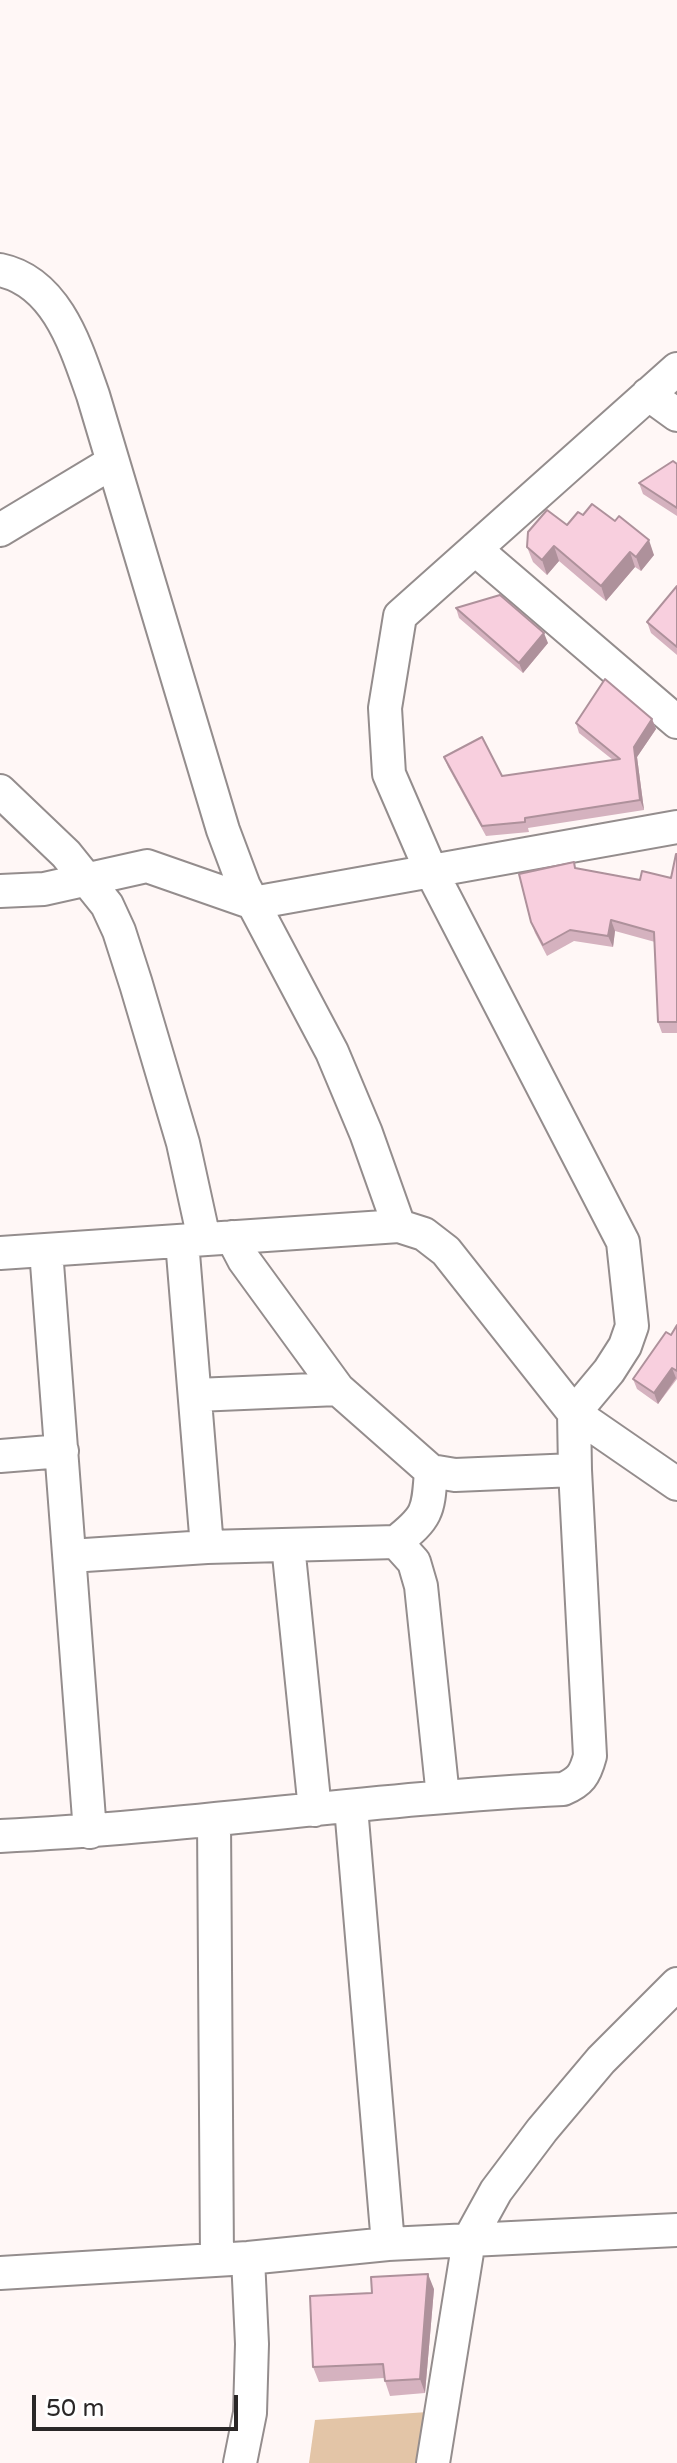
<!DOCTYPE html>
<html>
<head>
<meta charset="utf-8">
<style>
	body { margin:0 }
	#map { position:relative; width:677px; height:2463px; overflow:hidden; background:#fff7f6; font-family:"Varela Round",sans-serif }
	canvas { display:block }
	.scale { position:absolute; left:32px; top:2395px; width:206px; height:36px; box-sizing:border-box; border:4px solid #2a2727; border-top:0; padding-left:10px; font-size:24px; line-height:28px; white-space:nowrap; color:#2a2727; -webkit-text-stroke:6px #fff; paint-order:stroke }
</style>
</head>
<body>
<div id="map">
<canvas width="677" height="2463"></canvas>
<div class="scale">50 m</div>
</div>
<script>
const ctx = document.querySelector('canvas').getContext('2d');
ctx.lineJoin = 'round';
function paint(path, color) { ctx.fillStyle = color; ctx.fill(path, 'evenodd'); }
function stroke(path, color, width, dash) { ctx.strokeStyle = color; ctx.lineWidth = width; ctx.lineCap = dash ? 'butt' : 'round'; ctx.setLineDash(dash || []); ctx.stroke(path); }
paint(new Path2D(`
	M 427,2412 L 423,2463 L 309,2463 L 315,2420 Z`), '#e3c5a7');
const minor = new Path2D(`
	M 0,270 C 57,282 76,347 93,395 L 223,830 L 244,886 L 332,1052 L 366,1133 L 399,1226
	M 648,394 L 677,415
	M 0,530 L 113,462
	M 475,549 L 677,722
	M 0,791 L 66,854 L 107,905 L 119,931 L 136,984 L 183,1143 L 204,1239
	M 0,891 L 44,889 L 147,866 L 253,903 L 677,827
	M 232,1237 L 244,1260 L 338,1389 L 431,1471 L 455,1475 L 575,1470
	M 182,1241 L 207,1547
	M 46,1250 L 90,1832
	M 0,1253 L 399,1226 L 424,1234 L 446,1251 L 574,1413 L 677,1484
	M 196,1395 L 338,1389
	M 0,1456 L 62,1451
	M 396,1542 L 414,1562 L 421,1586 L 443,1797
	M 288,1545 L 315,1810
	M 70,1556 L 207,1547 L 396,1542 C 429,1516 428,1511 431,1471
	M 351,1807 L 388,2244
	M 214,1820 L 217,2259
	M 0,1836 C 188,1827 375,1798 563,1789 C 580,1782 585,1775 590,1756 L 575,1470 L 574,1413 L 609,1371 L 625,1346 L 632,1326 L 623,1242 L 431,871 L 389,774 L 385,708 L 400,616 L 677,369
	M 0,2273 L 248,2258 L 388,2244 L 677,2230
	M 240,2463 L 250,2413 L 252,2344 L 248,2258
	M 433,2463 L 469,2240 L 496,2191 L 542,2130 L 601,2060 L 677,1984`);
stroke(minor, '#948d8d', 36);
stroke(minor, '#fff', 32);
paint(new Path2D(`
	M 677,464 L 677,516 L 643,494 L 639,483 Z
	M 583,515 L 654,555 L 641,571 L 635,567 L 606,601 L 559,561 L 547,575 L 533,562 L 527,547 L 567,525 Z
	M 677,586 L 677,655 L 651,633 L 647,622 Z
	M 456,608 L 548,643 L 523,673 L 459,618 Z
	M 652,719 L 656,729 L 637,757 L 644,810 L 528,828 L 529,832 L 486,836 L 448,767 L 444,757 L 502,776 L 613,760 L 579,733 L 576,723 Z
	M 677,854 L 677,1033 L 662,1033 L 658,1022 L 655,942 L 615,931 L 613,947 L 574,941 L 547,956 L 535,933 L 531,922 L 576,869 L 640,880 L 671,878 Z
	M 677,1325 L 677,1379 L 658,1404 L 637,1389 L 633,1379 L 671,1335 Z
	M 434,2289 L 425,2393 L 390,2396 L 384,2378 L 319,2382 L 313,2367 Z`), '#d5b2bf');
paint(new Path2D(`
	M 649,540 L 654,555 L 641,571 L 636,557 Z
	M 554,546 L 559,561 L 547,575 L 542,560 Z
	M 630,552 L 635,567 L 606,601 L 601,586 Z
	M 544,633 L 548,643 L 523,673 L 519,663 Z
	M 652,719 L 656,729 L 637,757 L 644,810 L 640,800 L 634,747 Z
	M 611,920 L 615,931 L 613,947 L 608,936 Z
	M 672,1368 L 676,1378 L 658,1404 L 654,1393 Z
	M 428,2274 L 434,2289 L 425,2393 L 420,2379 Z`), '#ae919b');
const building = new Path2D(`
	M 673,461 L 677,464 L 677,508 L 639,483 Z
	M 592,504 L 615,521 L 619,516 L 649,540 L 636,557 L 630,552 L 601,586 L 554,546 L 542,560 L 527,547 L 528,532 L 547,510 L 567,525 L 578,512 L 583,515 Z
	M 677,586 L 677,647 L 647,622 Z
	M 500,595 L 544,633 L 519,663 L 456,608 Z
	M 605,679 L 652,719 L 634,747 L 640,800 L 525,818 L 525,822 L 482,826 L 444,757 L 482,737 L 502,776 L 620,759 L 576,723 Z
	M 676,854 L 677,854 L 677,1022 L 658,1022 L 654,932 L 611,920 L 608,936 L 570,930 L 543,945 L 531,922 L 519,874 L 574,862 L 575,868 L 640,880 L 642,871 L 671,878 Z
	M 677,1325 L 677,1371 L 672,1368 L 654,1393 L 633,1379 L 666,1332 L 671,1335 Z
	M 428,2274 L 420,2379 L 385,2381 L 383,2364 L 313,2367 L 310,2296 L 372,2293 L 371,2277 Z`);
paint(building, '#f8cfde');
stroke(building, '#ae919b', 2);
</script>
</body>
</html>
